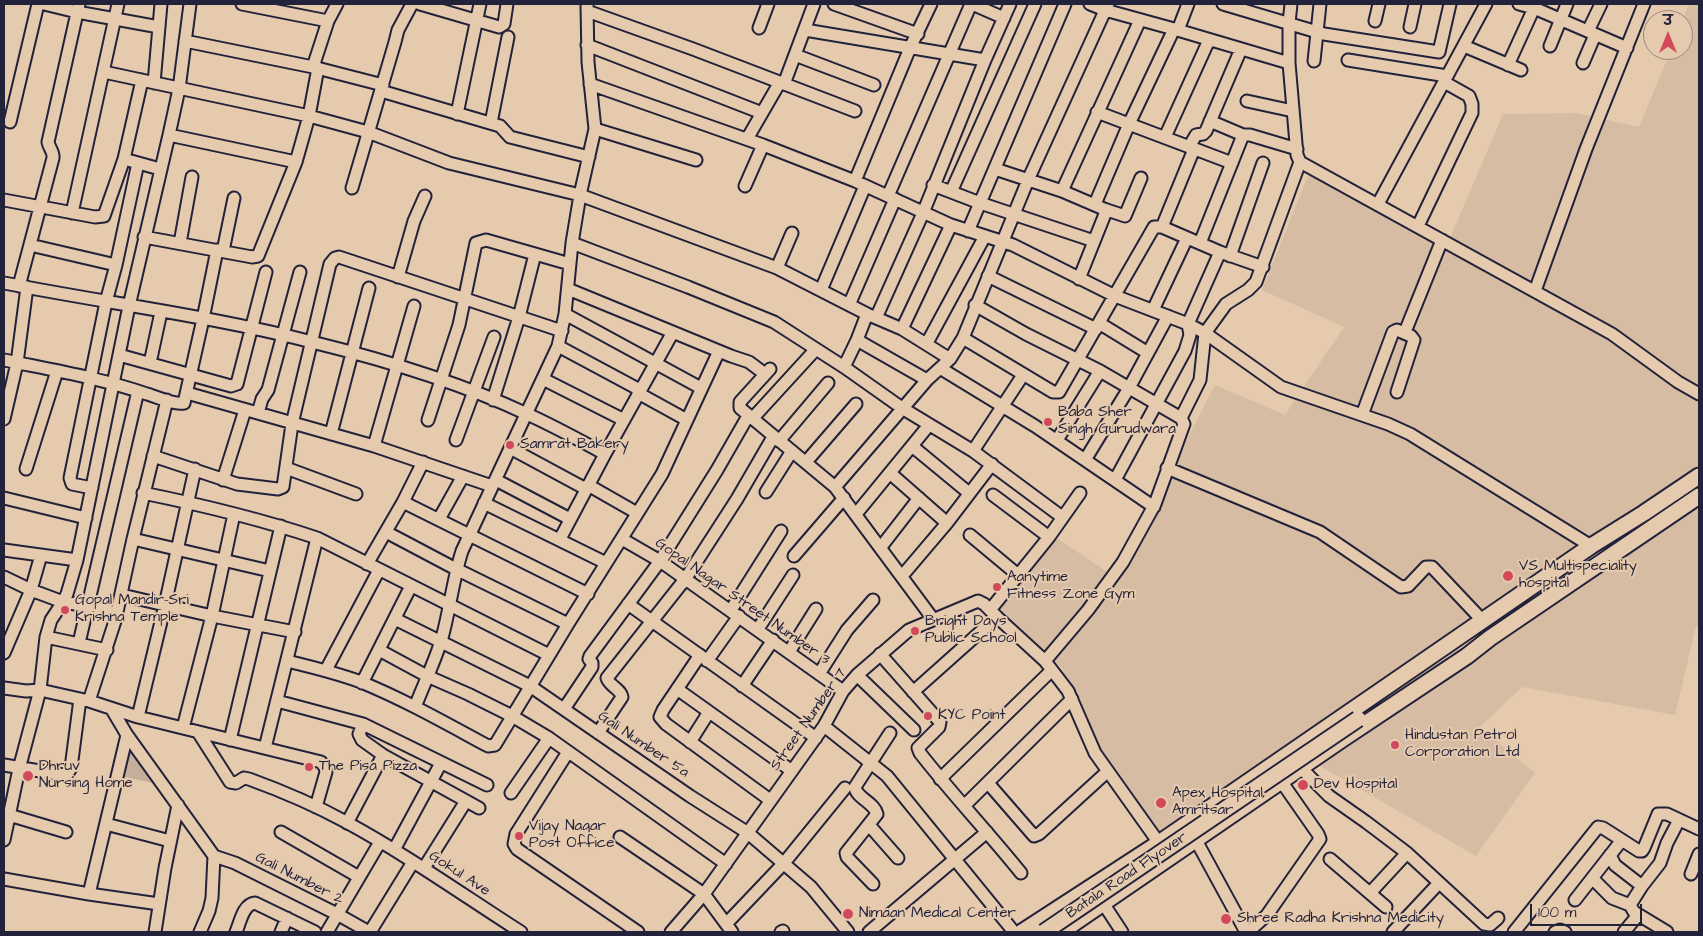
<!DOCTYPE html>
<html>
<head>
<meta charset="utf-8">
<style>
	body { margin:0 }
	#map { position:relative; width:1703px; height:936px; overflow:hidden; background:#e6caad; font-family:"Architects Daughter","Playpen Sans Deva",sans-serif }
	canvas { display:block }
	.frame { position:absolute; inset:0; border:5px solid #22223b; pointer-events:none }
	.north { position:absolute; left:1643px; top:10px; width:50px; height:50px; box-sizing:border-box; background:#e6caad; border:1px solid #98877f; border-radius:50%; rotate:0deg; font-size:14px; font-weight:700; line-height:20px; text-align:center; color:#22223b }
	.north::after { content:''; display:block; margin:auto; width:18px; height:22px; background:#d1495b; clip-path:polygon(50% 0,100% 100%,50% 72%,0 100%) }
	.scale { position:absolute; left:1530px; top:904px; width:112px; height:22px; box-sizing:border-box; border:2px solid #22223b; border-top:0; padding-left:6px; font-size:15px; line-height:18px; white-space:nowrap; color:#22223b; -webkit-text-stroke:4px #e6caad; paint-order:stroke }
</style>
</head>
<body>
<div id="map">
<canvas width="1703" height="936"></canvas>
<div class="frame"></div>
<div class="north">उ</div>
<div class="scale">100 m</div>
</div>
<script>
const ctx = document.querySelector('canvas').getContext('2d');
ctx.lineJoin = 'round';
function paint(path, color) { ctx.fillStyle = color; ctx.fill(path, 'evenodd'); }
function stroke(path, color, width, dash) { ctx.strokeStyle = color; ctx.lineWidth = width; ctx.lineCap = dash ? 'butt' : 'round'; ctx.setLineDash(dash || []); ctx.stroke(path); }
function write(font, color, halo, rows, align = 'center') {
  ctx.font = font + ' "Architects Daughter",sans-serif'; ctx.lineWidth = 4; ctx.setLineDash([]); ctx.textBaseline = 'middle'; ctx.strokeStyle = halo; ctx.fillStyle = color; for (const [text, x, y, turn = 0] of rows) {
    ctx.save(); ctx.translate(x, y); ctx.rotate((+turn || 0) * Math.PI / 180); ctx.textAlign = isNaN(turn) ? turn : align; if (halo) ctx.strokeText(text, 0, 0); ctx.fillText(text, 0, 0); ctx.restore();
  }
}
paint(new Path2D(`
	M 1689,4 L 1699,4 L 1699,466 L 1157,837 L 1096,753 L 1062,668 L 991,601 L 1049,533 L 1109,573 L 1156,500 L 1215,385 L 1285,415 L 1344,327 L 1262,290 L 1314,161 L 1450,238 L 1503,114 L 1576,113 L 1639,127 L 1671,50 L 1683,50 L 1683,20 Z
	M 1699,505 L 1699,627 L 1696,626 L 1675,715 L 1522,687 L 1480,727 L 1535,773 L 1476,856 L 1315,763 Z`), '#d7bca4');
paint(new Path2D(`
	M 129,743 L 157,784 L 120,776 Z`), '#c6af9a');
const minor = new Path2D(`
	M 44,4 L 77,12 L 159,27
	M 242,4 L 328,21
	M 420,4 L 499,27 L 504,24 L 507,4
	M 834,4 L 918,34
	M 972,4 L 1004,18
	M 1090,4 L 1105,10 L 1174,29 L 1289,63 L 1297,155 L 1300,162 L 1612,334 L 1678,382 L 1699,394
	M 1223,4 L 1324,34 L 1439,52 L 1450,4
	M 1519,4 L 1534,8 L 1627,48
	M 587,11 L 693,49 L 855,111
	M 1375,21 L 1379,4
	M 1410,27 L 1415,4
	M 759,28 L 768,4
	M 805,30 L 985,60 L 1010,4
	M 1178,30 L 1188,4
	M 1588,31 L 1601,4
	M 185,41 L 313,67 L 383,85
	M 587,45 L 762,113
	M 1464,46 L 1521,70
	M 1550,46 L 1567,4
	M 795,55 L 874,85
	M 1348,60 L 1447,76
	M 1314,61 L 1320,4
	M 1289,63 L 1289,23 L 1291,4
	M 1583,63 L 1595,35
	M 1508,65 L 1534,8
	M 313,67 L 328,21 L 337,4
	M 104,72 L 309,116 L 368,132 L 449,163 L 580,195 L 777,268 L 867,314 L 902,329 L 950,359
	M 154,83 L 161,4
	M 590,84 L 763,145 L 855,181 L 951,225 L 1013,245 L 1115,296 L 1188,324 L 1205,333 L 1281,387 L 1388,424 L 1410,434 L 1591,546
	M 784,84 L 814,4
	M 381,91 L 500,126 L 510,137 L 589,157
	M 1247,101 L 1293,111
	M 1097,112 L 1232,163
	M 457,114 L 480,4
	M 1210,121 L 1243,135
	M 10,122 L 38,4
	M 491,123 L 508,37
	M 595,129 L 696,160
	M 169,135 L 296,162
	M 1165,137 L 1209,40
	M 747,139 L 780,82
	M 1189,147 L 1196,135 L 1203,134 L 1206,131 L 1241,49
	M 131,161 L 160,169
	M 995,169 L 1062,191 L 1104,209 L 1105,214 L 1079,279
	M 855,181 L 910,48 L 931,4
	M 933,185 L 980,203 L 1094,241
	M 745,186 L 763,145
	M 352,188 L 395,42 L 398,30 L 412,4
	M 1062,191 L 1140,20
	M 951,192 L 1035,4
	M 888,196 L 971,4
	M 4,200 L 95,217 L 104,216 L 124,159 L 142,80
	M 1095,204 L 1129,124 L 1174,29
	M 1378,204 L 1486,4
	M 1104,209 L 1125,216 L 1141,178
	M 72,213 L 118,4
	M 1418,226 L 1472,113 L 1472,104 L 1469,96 L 1444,82
	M 1162,227 L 1194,149
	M 968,231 L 1065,4
	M 144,237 L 252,257 L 258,256 L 296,162 L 309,116 L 318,68
	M 180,243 L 192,177
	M 572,243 L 688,287 L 774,322 L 844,367 L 902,408 L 973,451 L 1062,517
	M 1200,243 L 1243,135 L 1250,135 L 1297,149
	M 30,245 L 116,265
	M 223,251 L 234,198
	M 1230,256 L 1263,163
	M 777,268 L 792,233
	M 988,276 L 1096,329
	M 398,277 L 414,221 L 425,196
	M 4,283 C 106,303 211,316 312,342 C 385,360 459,382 527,414 C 554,426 579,440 605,454
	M 19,286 L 53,158 C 54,152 49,148 48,142 L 79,4
	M 568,289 L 731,356 L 749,362 L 765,374
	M 821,290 L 865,186
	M 1535,291 L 1586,149 L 1644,4
	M 849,305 L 895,199
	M 975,305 L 1026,334 L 1100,371 L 1181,418 L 1184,424 L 1155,504 L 1123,562 L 1088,610 L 1045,661
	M 1153,310 L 1187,238
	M 565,314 L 701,388
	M 876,318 L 923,213 L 985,60
	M 1099,323 L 1148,353
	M 902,329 L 951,225
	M 1405,332 L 1442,240
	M 963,338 L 1028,180 L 1108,4
	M 857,340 L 867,314
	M 927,343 L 985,236
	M 558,346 L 640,390
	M 119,355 L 231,386 L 237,384 L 266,272
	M 4,360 C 52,370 100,378 147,394 C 158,397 173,405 184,403 L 203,319 L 217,250
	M 150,363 L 161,312
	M 844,367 L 857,340 L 927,380
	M 940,368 L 1035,426 L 1154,507
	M 770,369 L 740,402 L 740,408 L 835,487 L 933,619
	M 543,379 L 624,420
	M 187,393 L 374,446 L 492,486
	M 638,393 L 687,420
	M 493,400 L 519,317 L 535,254
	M 258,413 L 262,399 L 268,390 L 300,272
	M 1362,415 L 1393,332 L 1397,330 L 1411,336 L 1414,340 L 1397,392
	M 1181,418 L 1200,380 L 1205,333 L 1226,304 L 1248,290 L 1256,282 L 1300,162
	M 4,419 L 17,363 L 27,287
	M 752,419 L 816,349
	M 428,420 L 459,325 L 476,243 L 486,240 L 570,264
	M 331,434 L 369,288
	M 456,440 L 494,337
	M 1057,440 L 1100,371
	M 779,441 L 828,383
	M 374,446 L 414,306
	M 912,446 L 969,493
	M 510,448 L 586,489
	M 973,451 L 1023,375
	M 153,456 L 237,484 L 278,489 L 283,487 L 292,424 L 330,264 L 335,258 L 339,257 L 562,331
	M 1085,460 L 1129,388 L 1168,316
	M 806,462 L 856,404
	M 286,468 L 356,494
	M 1167,468 L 1320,532 L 1401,587 L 1408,586 L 1426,567 L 1432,567 L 1482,620
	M 26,469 L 57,371
	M 890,473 L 947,523
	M 223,480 L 245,410
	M 496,480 L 570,519
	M 1115,480 L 1185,351 L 1190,335 L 1188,324 L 1220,252
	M 588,485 L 637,513
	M 835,487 L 927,380 L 950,359 L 963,338 L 1053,392 L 1059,392 L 1154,227 L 1162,227 L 1220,252 L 1263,267
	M 92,488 L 72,484 L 70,478 L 106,302 L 116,265 L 138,163
	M 766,492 L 792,451
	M 143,493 C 202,505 260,519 317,538 L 549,655
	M 993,495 L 1049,537
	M 4,498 L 86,518
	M 403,502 L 588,594
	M 484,503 L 606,563
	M 856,514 L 929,425
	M 439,519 L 463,476
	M 386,532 L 456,569 L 568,624
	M 970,535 L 1018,575
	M 133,539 L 270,571
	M 560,539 L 605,454 L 673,332
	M 622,539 L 660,561 L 843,691
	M 881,547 L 919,498
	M 4,550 L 77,560
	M 794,556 L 844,498
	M 367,564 L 403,502 L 423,462
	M 902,576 L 947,523 L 992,464
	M 4,577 L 31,590 L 63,602 L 87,606 L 117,613
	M 122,595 L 212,616 L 295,632
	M 628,604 L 816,738
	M 731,610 L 781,531
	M 990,610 L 1049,537 L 1080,493
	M 395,619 L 530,686 L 690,796 L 748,833 L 811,887 L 848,932
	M 758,629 L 793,575
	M 46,637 L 107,650
	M 79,643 L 138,391
	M 379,650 L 427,676 L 468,694 L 512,716 L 549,738 L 726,864
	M 789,652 L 816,609
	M 4,653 L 31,590 L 41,555
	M 880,654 L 940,722 L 939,727 L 918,748 L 920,753 C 952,794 988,832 1021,873
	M 700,655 L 663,710 L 660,717 L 666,724 L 770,800
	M 287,661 C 312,667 337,673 361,682 C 405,700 447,724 488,746 L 495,745 L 568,624 L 662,474 L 719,351
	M 707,661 L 739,616
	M 326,670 L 379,570
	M 819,674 L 847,630 L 873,600
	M 857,675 L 914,730
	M 362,683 L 411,586
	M 742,686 L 773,640
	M 4,688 L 26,691 L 40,690 L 89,701 L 138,717 L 321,762 L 325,767 L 326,772 L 316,807
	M 677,689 L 792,771
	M 913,692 L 997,617
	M 89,701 L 115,621 L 133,539 L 167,400
	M 277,701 L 363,724 L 487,785
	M 415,707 C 424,684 435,661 442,638 C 450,609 453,579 462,551 L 558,346 L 565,314 L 572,243 L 580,195 L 595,129 L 588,62 L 587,4
	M 111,708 L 127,735 L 214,856 L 212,898 L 209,911 L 200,932
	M 564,709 L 592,667 L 592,663 L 589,659 L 590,656 L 660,561 L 717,470 L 748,416
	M 138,717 L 165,605 L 195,469
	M 363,724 L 359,734 L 362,740 L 383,755 L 479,808
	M 824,726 L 887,776 L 1014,932
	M 183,728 L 212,616 L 234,514
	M 198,732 L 230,782 L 236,783 L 244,778 L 249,779 C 282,791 315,805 346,822 C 407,855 463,895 521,932
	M 598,733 L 622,697 C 621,689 609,686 607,678 L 686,578 L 737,499 L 773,437
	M 230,740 L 281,526
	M 690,742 L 709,712
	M 265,748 L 317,538
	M 568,752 L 516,834 L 514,844 L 517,849 L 638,932
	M 4,765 L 64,775 L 68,773 L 71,768 L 80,699
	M 1301,768 L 1329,796 L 1366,822 L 1407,853 L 1484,924 L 1490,925 L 1498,918
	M 940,779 L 1052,670
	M 988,783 L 1034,836 L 1039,834 L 1108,771
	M 511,793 L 549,738
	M 965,805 L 1072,699
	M 9,815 L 66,832
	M 347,823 L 383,755
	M 106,824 L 170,841
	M 869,825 L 898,858
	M 281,832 L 359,877
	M 1192,833 L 1246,932
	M 620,837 L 704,894 L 732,932
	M 4,840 L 19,769 L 40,690 L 46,637 L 51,620 L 63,602 L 67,594 L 77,560 L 129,306 L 169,135 L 179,89 L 190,4
	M 394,850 L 441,763
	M 1610,855 L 1615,865 L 1642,886
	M 214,856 L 235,863 L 337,914 L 369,932
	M 1330,859 L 1386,907
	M 424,868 L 466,801
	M 1691,874 L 1699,854
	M 1592,878 L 1612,898 L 1630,905
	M 4,879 L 89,894 L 159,904
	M 873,884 L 847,857 L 846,853 L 877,814 C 874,802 856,798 855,787 L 890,733
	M 1370,893 L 1407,853
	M 89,894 L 127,735
	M 1575,900 L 1622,840
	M 1103,903 L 1122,932
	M 726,924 L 784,863 L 845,788
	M 155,932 L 165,868 L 178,805
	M 236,932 C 240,923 243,904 255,903 L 315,932
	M 281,932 L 287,918
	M 327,932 L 380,842
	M 370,932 L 413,862
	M 671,932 L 704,894 L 824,726 L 843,691 L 857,675 L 909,630 L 978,601 L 984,604 L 997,617 L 1045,661 L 1068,691 L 1095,753 L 1159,843
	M 781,932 L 783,931
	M 869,932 L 987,832
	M 1248,932 L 1267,915 L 1320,839 L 1318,834 L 1281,781
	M 1393,932 L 1439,883
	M 1514,932 L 1598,827 L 1603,828 L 1639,851 L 1642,851 L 1644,848 L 1658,814 L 1667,814 L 1699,829
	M 1555,932 L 1560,930 L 1565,932
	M 1624,932 L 1638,915
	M 1667,932 L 1634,912 L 1630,905 L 1642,886 L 1660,863 L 1667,843 L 1679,820`);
const major = new Path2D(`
	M 1022,932 L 1159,843 L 1591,546 L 1644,513 L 1699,476
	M 1061,932 L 1341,740 L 1467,656 L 1490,638 L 1699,496`);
stroke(minor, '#22223b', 15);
stroke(major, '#22223b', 19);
stroke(minor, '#e6caad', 11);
stroke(major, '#e6caad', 15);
const majorBridge = new Path2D(`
	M 1044,932 L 1358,719`);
stroke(majorBridge, '#22223b', 19, []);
stroke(majorBridge, '#e6caad', 15);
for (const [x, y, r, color] of [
	[1048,422,5,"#d1495b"],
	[510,445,5,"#d1495b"],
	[1508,576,6,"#d1495b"],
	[997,587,5,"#d1495b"],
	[65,610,5,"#d1495b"],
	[915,631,5,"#d1495b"],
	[928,716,5,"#d1495b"],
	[1395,745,5,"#d1495b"],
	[309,767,5,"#d1495b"],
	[28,776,6,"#d1495b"],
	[1303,785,6,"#d1495b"],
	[1161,803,6,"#d1495b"],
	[519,836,5,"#d1495b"],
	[848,914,6,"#d1495b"],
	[1226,919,6,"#d1495b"]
]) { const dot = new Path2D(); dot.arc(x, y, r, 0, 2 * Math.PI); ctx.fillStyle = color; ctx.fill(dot); stroke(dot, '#e6caad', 2); }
write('15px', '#22223b', '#e6caad', [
	["Baba Sher",1058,413],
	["Singh Gurudwara",1058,430],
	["Samrat Bakery",520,445],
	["VS Multispeciality",1519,567],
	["hospital",1519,584],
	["Aanytime",1007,578],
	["Fitness Zone Gym",1007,595],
	["Gopal Mandir-Sri",75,601],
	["Krishna Temple",75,618],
	["Bright Days",925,622],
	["Public School",925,639],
	["KYC Point",938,716],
	["Hindustan Petrol",1405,736],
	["Corporation Ltd",1405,753],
	["Dhruv",39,767],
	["Nursing Home",39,784],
	["The Pisa Pizza",319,767],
	["Dev Hospital",1314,785],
	["Apex Hospital,",1172,794],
	["Amritsar",1172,811],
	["Vijay Nagar",529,827],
	["Post Office",529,844],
	["Nimaan Medical Center",859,914],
	["Shree Radha Krishna Medicity",1237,919]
], 'left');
write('15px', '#22223b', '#e6caad', [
	["Gopal Nagar Street Number 3",742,602,35],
	["Street Number 7",809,720,-55],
	["Gali Number 5a",643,745,34],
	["Gokul Ave",459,874,33],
	["Batala Road Flyover",1127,876,-34],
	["Gali Number 2",299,879,27]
]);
</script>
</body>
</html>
